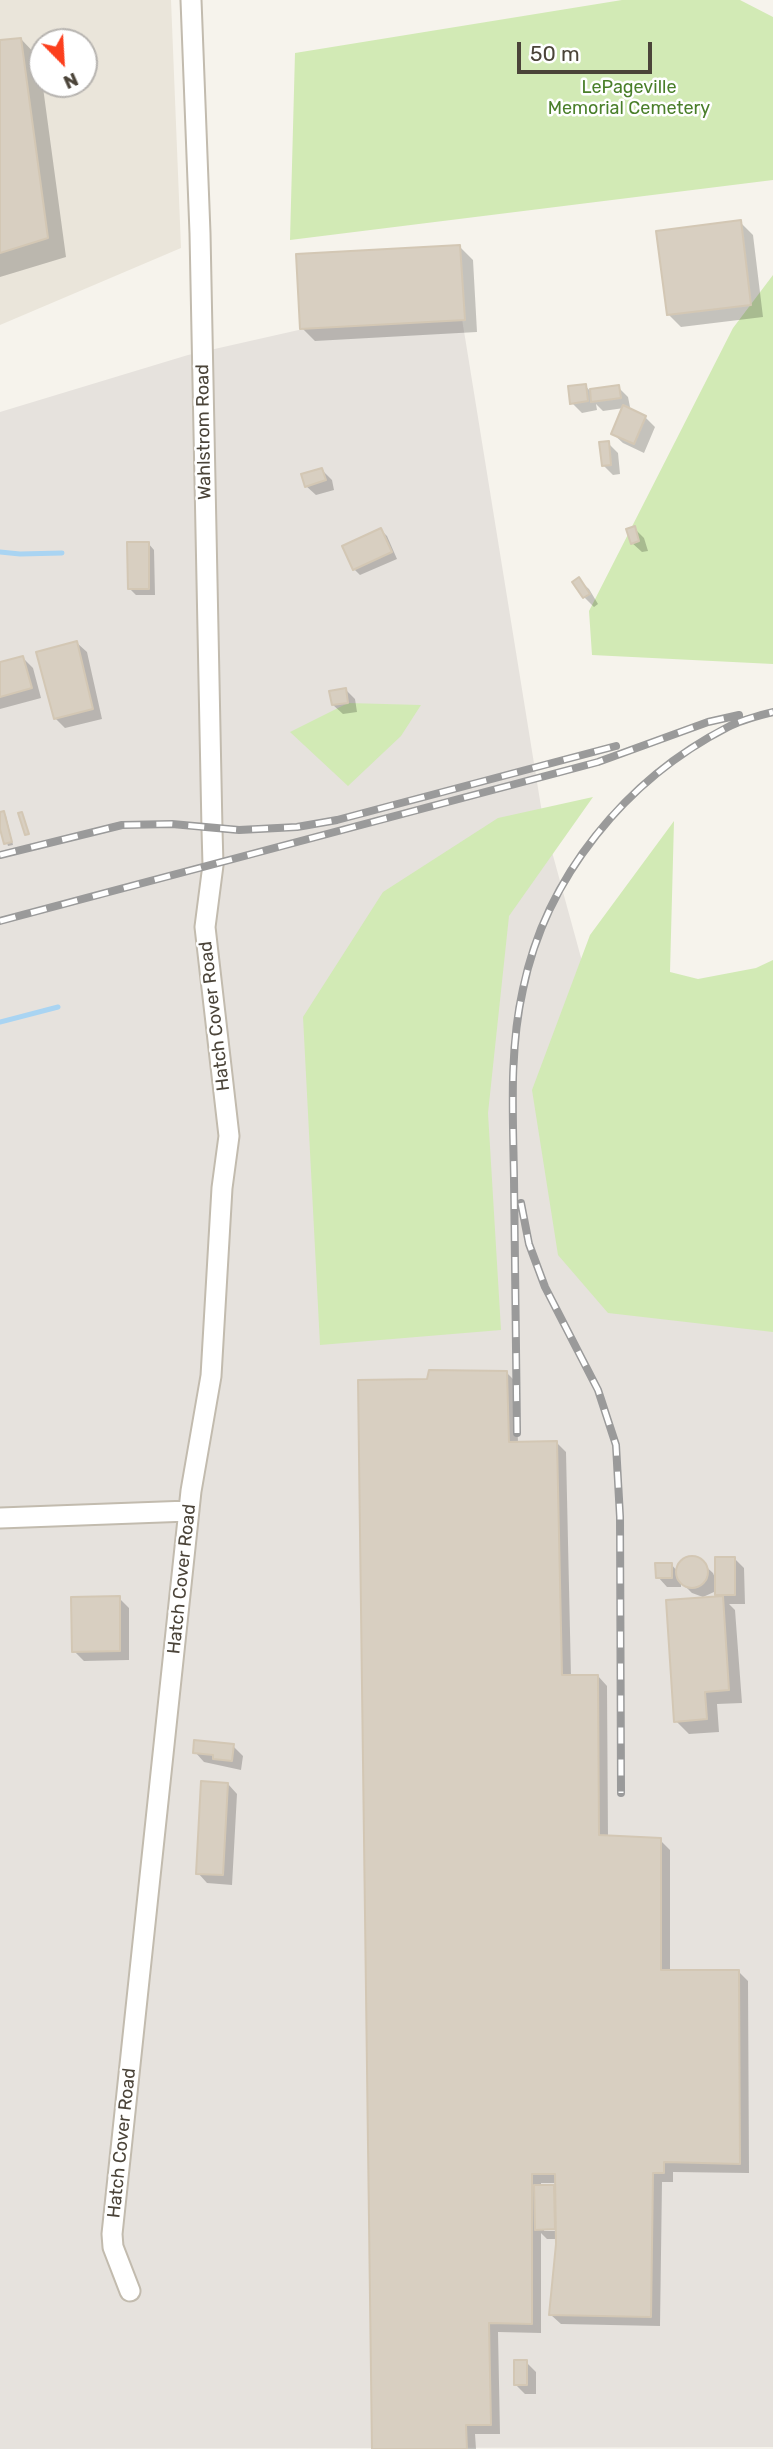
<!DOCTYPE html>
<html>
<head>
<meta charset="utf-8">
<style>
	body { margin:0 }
	#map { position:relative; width:773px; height:2449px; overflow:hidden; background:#f6f3ec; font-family:Rubik,sans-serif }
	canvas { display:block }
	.north { position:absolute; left:28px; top:28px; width:70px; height:70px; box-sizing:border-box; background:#fff; border:2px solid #b7b4b0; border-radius:50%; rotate:156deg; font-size:19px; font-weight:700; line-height:28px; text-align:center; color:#4b4439 }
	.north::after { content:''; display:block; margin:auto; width:24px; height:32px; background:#fc3f1d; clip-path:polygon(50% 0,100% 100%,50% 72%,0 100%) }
	.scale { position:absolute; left:517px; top:42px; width:135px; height:32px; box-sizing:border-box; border:4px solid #4b4439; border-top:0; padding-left:9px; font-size:21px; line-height:24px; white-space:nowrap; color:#4b4439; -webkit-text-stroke:5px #fff; paint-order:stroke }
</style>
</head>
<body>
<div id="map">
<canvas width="773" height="2449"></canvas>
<div class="north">N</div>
<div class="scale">50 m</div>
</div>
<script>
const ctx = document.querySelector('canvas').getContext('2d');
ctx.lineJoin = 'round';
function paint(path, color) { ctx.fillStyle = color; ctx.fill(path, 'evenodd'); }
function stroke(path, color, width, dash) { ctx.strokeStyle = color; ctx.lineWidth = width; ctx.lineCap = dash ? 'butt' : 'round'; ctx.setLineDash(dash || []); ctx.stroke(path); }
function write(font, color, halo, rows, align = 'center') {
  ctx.font = font + ' Rubik,sans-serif'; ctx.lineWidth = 5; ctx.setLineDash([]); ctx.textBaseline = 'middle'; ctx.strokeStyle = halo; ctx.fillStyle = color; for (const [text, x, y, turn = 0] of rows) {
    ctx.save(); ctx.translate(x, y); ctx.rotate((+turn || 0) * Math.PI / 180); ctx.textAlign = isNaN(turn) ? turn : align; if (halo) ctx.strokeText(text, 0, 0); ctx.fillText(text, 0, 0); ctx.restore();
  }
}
paint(new Path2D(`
	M 0,0 L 171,0 L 181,248 L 0,325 ZM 42,42 L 84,42 L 84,84 L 42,84 Z`), '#eae5da');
paint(new Path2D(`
	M 458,294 L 543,819 L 637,1162 L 773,1256 L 773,2447 L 0,2449 L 0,412 L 188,355 Z`), '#e6e2dd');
paint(new Path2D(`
	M 622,0 L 740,0 L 773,17 L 773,180 L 290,240 L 295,53 Z
	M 773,275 L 773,664 L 592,655 L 589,611 L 733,328 Z
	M 348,703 L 421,705 L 401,736 L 348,786 L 290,732 Z
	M 593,797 L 509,916 L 488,1113 L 501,1330 L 320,1345 L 303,1017 L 383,892 L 498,818 Z
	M 674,821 L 670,972 L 698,979 L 756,968 L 773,960 L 773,1332 L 608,1313 L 558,1255 L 532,1090 L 590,935 Z`), '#d2eab5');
paint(new Path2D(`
	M 21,39 L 39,58 L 66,257 L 0,277 L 0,42 Z
	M 740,222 L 753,235 L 763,317 L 681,327 L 668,314 Z
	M 460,247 L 473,260 L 477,332 L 315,341 L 302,328 Z
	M 585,385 L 590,391 L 618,387 L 628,397 L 630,407 L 624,408 L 645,417 L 655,427 L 644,453 L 623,443 L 613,434 L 624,408 L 603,411 L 596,404 L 597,410 L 582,413 L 572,403 Z
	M 608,443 L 618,453 L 620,474 L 613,475 L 603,465 Z
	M 322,470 L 332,480 L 334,490 L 316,495 L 306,486 Z
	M 634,528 L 644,538 L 648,551 L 642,552 L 632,543 Z
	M 381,530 L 387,536 L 397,559 L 360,575 L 354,569 Z
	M 148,543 L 154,550 L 155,595 L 136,595 L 130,589 Z
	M 579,580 L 589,589 L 598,604 L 594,607 L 584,597 L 575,582 Z
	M 77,643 L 87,652 L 102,719 L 65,728 L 55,718 Z
	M 23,658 L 33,668 L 41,698 L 0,709 L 0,664 Z
	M 346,690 L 355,699 L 357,712 L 343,714 L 333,705 Z
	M 4,813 L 6,816 L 13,845 L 8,846 L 0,821 L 0,814 Z
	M 506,1372 L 516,1382 L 518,1443 L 557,1443 L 566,1452 L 571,1677 L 598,1676 L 607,1686 L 608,1838 L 660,1840 L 670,1850 L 670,1972 L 738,1971 L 748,1981 L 749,2173 L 673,2172 L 673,2182 L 662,2182 L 660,2326 L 561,2324 L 551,2315 L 557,2239 L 547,2239 L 541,2233 L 541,2333 L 498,2332 L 500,2434 L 475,2434 L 476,2449 L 374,2449 L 428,1381 ZM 541,2183 L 557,2183 L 557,2191 L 553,2187 L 541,2187 ZM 564,2227 L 564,2231 L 544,2231 L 544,2228 Z
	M 691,1558 L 702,1563 L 713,1573 L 717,1583 L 734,1558 L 744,1568 L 745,1604 L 729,1604 L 735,1610 L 742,1703 L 717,1704 L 719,1732 L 689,1734 L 676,1721 L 720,1597 L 717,1594 L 717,1584 L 714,1592 L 703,1597 L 692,1593 L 681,1582 L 681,1587 L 667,1587 L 658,1577 L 671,1564 L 678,1572 L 682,1562 Z
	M 119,1598 L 129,1608 L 129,1660 L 84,1661 L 74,1651 Z
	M 233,1746 L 243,1756 L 241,1770 L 204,1762 L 195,1752 Z
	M 228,1784 L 237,1794 L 232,1885 L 207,1883 L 198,1873 Z
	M 526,2362 L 536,2372 L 536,2394 L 525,2394 L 515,2384 Z`), '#0003');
stroke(new Path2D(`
	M 0,552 L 20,554 L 62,553
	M 0,1022 L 58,1007`), '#a9d4f2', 5);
const building = new Path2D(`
	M 21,38 L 48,238 L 0,253 L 0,40 Z
	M 741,220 L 751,305 L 667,315 L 656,231 Z
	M 460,245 L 465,320 L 300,329 L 296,254 Z
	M 586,384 L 588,401 L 570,404 L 568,386 Z
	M 619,385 L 621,398 L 591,402 L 590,389 Z
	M 623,405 L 646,416 L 634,444 L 611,434 Z
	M 609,441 L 611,465 L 602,466 L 599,442 Z
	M 322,468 L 326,480 L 305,487 L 301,474 Z
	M 635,526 L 639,541 L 631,544 L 626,529 Z
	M 381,528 L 392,552 L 353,570 L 342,546 Z
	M 127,542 L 149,542 L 149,589 L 128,589 Z
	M 579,577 L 590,594 L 583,598 L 572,582 Z
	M 77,641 L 93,709 L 54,719 L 36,652 Z
	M 23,656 L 32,688 L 0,697 L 0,662 Z
	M 346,688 L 348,703 L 332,705 L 329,691 Z
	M 4,811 L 12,842 L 4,844 L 0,829 L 0,812 Z
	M 22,812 L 29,834 L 25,835 L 18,813 Z
	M 429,1370 L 507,1371 L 509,1442 L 557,1441 L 562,1675 L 598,1675 L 599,1835 L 661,1838 L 661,1970 L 739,1970 L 740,2164 L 664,2162 L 664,2173 L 653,2173 L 651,2317 L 549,2315 L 556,2244 L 555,2174 L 532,2174 L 532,2324 L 489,2323 L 491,2425 L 466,2425 L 467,2449 L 372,2449 L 358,1380 L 427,1379 Z
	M676 1572a16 16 0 1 1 32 0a16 16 0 1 1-32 0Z
	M 715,1557 L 735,1557 L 735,1595 L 715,1595 Z
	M 655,1563 L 672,1563 L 672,1578 L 656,1578 Z
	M 120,1596 L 120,1651 L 72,1652 L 71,1597 Z
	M 723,1596 L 729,1690 L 705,1692 L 707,1719 L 674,1722 L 666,1600 Z
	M 194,1740 L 234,1744 L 232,1761 L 213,1759 L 213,1755 L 193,1753 Z
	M 201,1781 L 228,1783 L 223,1875 L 196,1874 Z
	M 534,2185 L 554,2185 L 555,2229 L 535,2230 Z
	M 514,2360 L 527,2360 L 527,2385 L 514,2385 Z`);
paint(building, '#d8cfc1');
stroke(building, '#d3c7b4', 2);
const minor = new Path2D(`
	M 0,1518 L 189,1511
	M 130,2291 L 113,2247 L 112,2234 L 191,1491 L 211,1376 L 222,1188 L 229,1136 L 205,927 L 213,865 L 212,829 L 200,233 L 191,0`);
stroke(minor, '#c2bbae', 23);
stroke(minor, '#fff', 19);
const rail = new Path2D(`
	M 0,855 L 122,825 L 172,824 L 239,830 L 297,827 L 337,820 L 616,746
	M 0,921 L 598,762 L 708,722 L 739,715
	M 521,1203 L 529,1244 L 545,1287 L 598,1390 L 616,1445 L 620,1517 L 621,1793
	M 517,1433 C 516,1349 515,1264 514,1179 C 513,1116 509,1051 523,989 C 546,877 626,779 728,727 C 741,720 758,716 773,712`);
stroke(rail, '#9a9a9a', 8);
stroke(rail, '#fff', 5, [16]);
write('18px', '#4a7f2a', '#fff', [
	["LePageville",629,88],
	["Memorial Cemetery",629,109]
]);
write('18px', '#4b4439', '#fff', [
	["Wahlstrom Road",204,432,-91],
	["Hatch Cover Road",215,1016,-97],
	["Hatch Cover Road",182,1579,-84],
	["Hatch Cover Road",122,2143,-84]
]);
</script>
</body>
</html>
